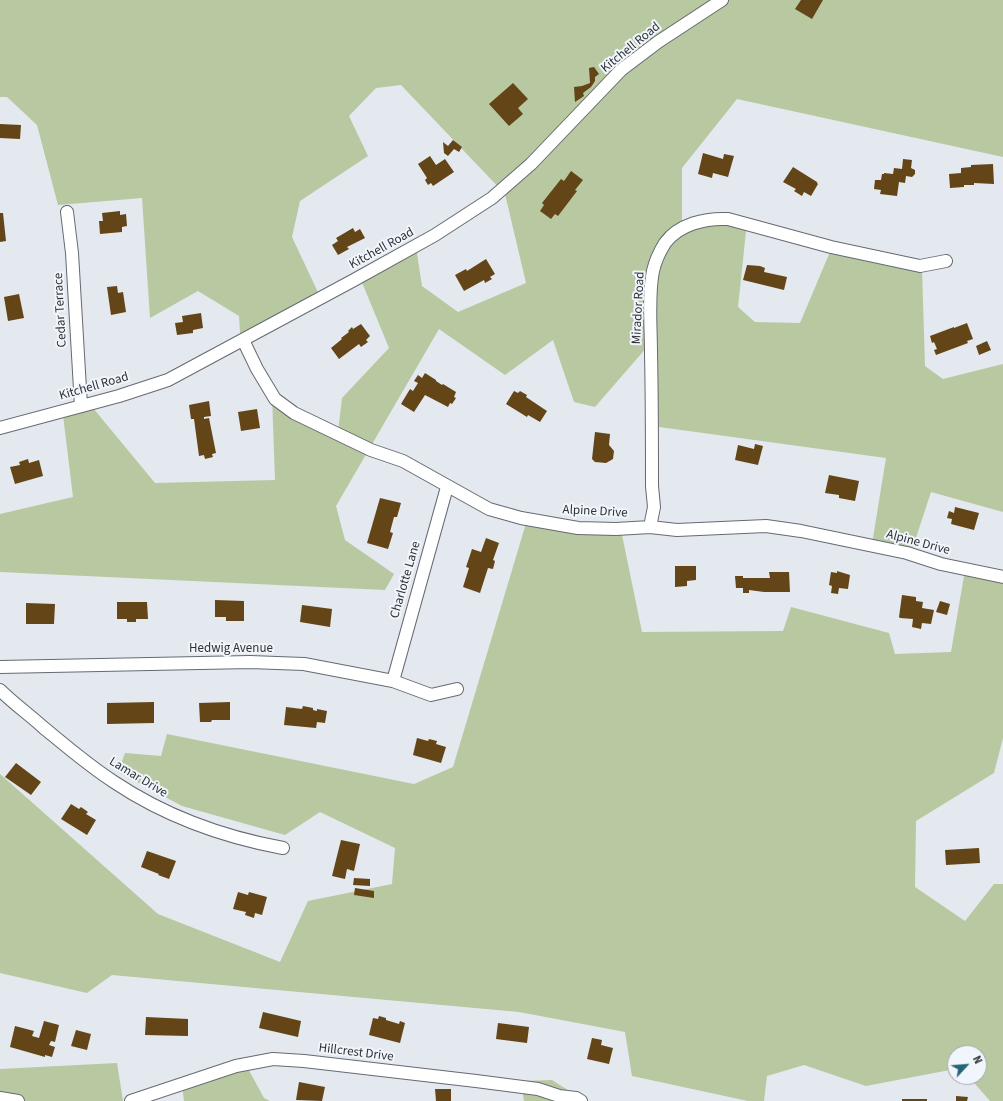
<!DOCTYPE html>
<html>
<head>
<meta charset="utf-8">
<style>
	body { margin:0 }
	#map { position:relative; width:1003px; height:1101px; overflow:hidden; background:#e4e8ef; font-family:"Source Sans 3",sans-serif }
	canvas { display:block }
	.north { position:absolute; left:947px; top:1045px; width:40px; height:40px; box-sizing:border-box; background:#f1f5fc; border:1px solid #a4a7ac; border-radius:50%; rotate:64deg; font-size:11px; font-weight:700; line-height:16px; text-align:center; color:#313235 }
	.north::after { content:''; display:block; margin:auto; width:14px; height:18px; background:#26647a; clip-path:polygon(50% 0,100% 100%,50% 72%,0 100%) }
</style>
</head>
<body>
<div id="map">
<canvas width="1003" height="1101"></canvas>
<div class="north">N</div>
</div>
<script>
const ctx = document.querySelector('canvas').getContext('2d');
ctx.lineJoin = 'round';
function paint(path, color) { ctx.fillStyle = color; ctx.fill(path, 'evenodd'); }
function stroke(path, color, width, dash) { ctx.strokeStyle = color; ctx.lineWidth = width; ctx.lineCap = dash ? 'butt' : 'round'; ctx.setLineDash(dash || []); ctx.stroke(path); }
function write(font, color, halo, rows, align = 'center') {
  ctx.font = font + ' "Source Sans 3",sans-serif'; ctx.lineWidth = 4; ctx.setLineDash([]); ctx.textBaseline = 'middle'; ctx.strokeStyle = halo; ctx.fillStyle = color; for (const [text, x, y, turn = 0] of rows) {
    ctx.save(); ctx.translate(x, y); ctx.rotate((+turn || 0) * Math.PI / 180); ctx.textAlign = isNaN(turn) ? turn : align; if (halo) ctx.strokeText(text, 0, 0); ctx.fillText(text, 0, 0); ctx.restore();
  }
}
paint(new Path2D(`
	M 0,0 L 1003,0 L 1003,157 L 737,99 L 682,168 L 682,229 L 747,222 L 738,307 L 755,322 L 800,323 L 832,247 L 922,269 L 925,366 L 943,379 L 1003,364 L 1003,512 L 931,492 L 911,553 L 872,544 L 886,458 L 652,426 L 654,339 L 595,407 L 574,402 L 553,340 L 505,375 L 439,329 L 336,506 L 345,540 L 394,574 L 385,590 L 0,572 L 0,514 L 73,497 L 63,415 L 93,408 L 155,483 L 275,480 L 272,395 L 338,432 L 342,398 L 389,348 L 361,280 L 416,247 L 422,286 L 458,312 L 526,283 L 505,194 L 401,85 L 376,88 L 349,116 L 368,156 L 300,201 L 292,237 L 323,303 L 241,347 L 239,316 L 198,291 L 150,318 L 142,198 L 58,205 L 37,125 L 7,97 L 0,97 Z
	M 527,520 L 621,530 L 642,632 L 783,631 L 791,607 L 889,633 L 895,654 L 951,652 L 965,570 L 1003,578 L 1003,738 L 994,773 L 916,821 L 915,887 L 965,921 L 994,884 L 1003,884 L 1003,1101 L 990,1101 L 969,1077 L 979,1077 L 979,1053 L 955,1053 L 955,1069 L 866,1086 L 804,1065 L 767,1076 L 764,1101 L 748,1101 L 632,1076 L 625,1032 L 519,1012 L 112,975 L 87,993 L 0,973 L 0,774 L 158,914 L 280,962 L 308,901 L 392,884 L 395,848 L 320,812 L 285,835 L 182,806 L 118,772 L 125,753 L 161,756 L 167,734 L 414,784 L 453,767 Z
	M 117,1063 L 123,1101 L 0,1101 L 0,1069 Z
	M 245,1063 L 264,1098 L 270,1101 L 184,1101 L 181,1078 Z
	M 552,1080 L 585,1101 L 524,1101 L 521,1081 Z`), '#b8c8a1');
paint(new Path2D(`
	M 801,0 L 823,0 L 812,19 L 795,9 Z
	M 594,67 L 599,74 L 595,77 L 595,81 L 591,87 L 583,93 L 584,96 L 575,102 L 574,87 L 582,86 L 590,83 L 589,68 Z
	M 513,83 L 528,99 L 518,108 L 523,114 L 509,126 L 489,104 Z
	M 0,124 L 21,125 L 20,139 L 0,138 Z
	M 453,140 L 462,147 L 459,152 L 454,149 L 448,156 L 444,153 L 443,142 L 448,146 Z
	M 703,153 L 723,159 L 724,154 L 734,156 L 728,177 L 713,173 L 712,178 L 698,174 Z
	M 430,156 L 436,165 L 445,159 L 454,172 L 433,186 L 431,183 L 428,185 L 425,180 L 427,178 L 418,164 Z
	M 903,159 L 912,160 L 911,168 L 915,170 L 915,174 L 912,177 L 906,176 L 905,183 L 899,182 L 897,196 L 880,194 L 881,190 L 874,189 L 875,180 L 881,180 L 882,174 L 884,174 L 884,173 L 893,174 L 894,168 L 902,169 Z
	M 993,164 L 994,184 L 974,183 L 974,185 L 964,185 L 964,187 L 950,188 L 949,174 L 961,173 L 961,168 L 971,167 L 971,165 Z
	M 793,167 L 817,182 L 817,183 L 818,184 L 811,196 L 804,192 L 802,196 L 794,191 L 796,189 L 783,182 Z
	M 571,171 L 583,180 L 575,190 L 577,191 L 558,216 L 555,214 L 551,219 L 540,211 L 544,205 L 542,203 L 561,179 L 564,181 Z
	M 120,211 L 120,215 L 126,214 L 127,226 L 122,227 L 122,232 L 100,234 L 99,221 L 103,221 L 102,213 Z
	M 0,213 L 3,213 L 6,241 L 0,242 Z
	M 353,228 L 355,232 L 360,229 L 365,238 L 347,247 L 349,249 L 338,255 L 332,245 L 338,241 L 336,238 Z
	M 486,259 L 495,274 L 490,277 L 492,279 L 485,283 L 484,280 L 464,291 L 455,275 L 466,269 L 467,271 Z
	M 747,265 L 760,266 L 765,268 L 764,272 L 787,277 L 784,290 L 743,280 Z
	M 117,286 L 118,293 L 123,292 L 126,312 L 111,315 L 107,287 Z
	M 19,294 L 24,318 L 8,321 L 4,297 Z
	M 201,313 L 203,328 L 193,330 L 193,333 L 177,335 L 175,323 L 183,322 L 182,316 Z
	M 967,323 L 973,339 L 967,341 L 968,343 L 936,355 L 934,350 L 937,349 L 934,342 L 932,343 L 930,336 L 954,327 L 954,328 Z
	M 361,324 L 370,336 L 366,340 L 368,342 L 361,347 L 359,344 L 339,359 L 331,348 L 342,339 L 341,338 L 349,332 L 348,331 L 352,327 L 353,329 Z
	M 987,341 L 991,350 L 979,355 L 976,346 Z
	M 425,373 L 436,380 L 436,381 L 442,385 L 443,384 L 456,392 L 454,397 L 456,398 L 452,404 L 450,403 L 448,407 L 425,395 L 414,412 L 401,404 L 410,389 L 413,391 L 418,383 L 414,381 L 418,375 L 422,378 Z
	M 514,391 L 518,393 L 520,391 L 527,395 L 526,397 L 547,411 L 540,422 L 528,415 L 527,417 L 506,404 Z
	M 209,401 L 211,416 L 204,417 L 204,419 L 209,418 L 216,453 L 212,454 L 213,457 L 205,459 L 204,455 L 199,456 L 194,419 L 191,419 L 189,405 Z
	M 257,409 L 260,428 L 241,431 L 238,412 Z
	M 595,432 L 610,434 L 609,445 L 614,451 L 613,459 L 606,463 L 595,462 L 592,459 Z
	M 755,444 L 763,446 L 758,465 L 735,460 L 738,445 L 754,449 Z
	M 28,459 L 29,463 L 39,460 L 43,476 L 15,484 L 10,467 L 20,465 L 19,462 Z
	M 829,475 L 859,481 L 855,501 L 839,498 L 839,495 L 825,493 Z
	M 380,498 L 401,503 L 397,517 L 394,517 L 390,532 L 393,533 L 388,549 L 367,543 Z
	M 955,507 L 979,513 L 974,530 L 951,524 L 952,519 L 947,518 L 949,511 L 954,513 Z
	M 486,538 L 499,543 L 493,560 L 495,561 L 493,569 L 488,568 L 480,593 L 463,587 L 469,568 L 466,567 L 472,549 L 481,552 Z
	M 675,566 L 696,566 L 696,580 L 687,581 L 687,586 L 675,587 Z
	M 837,571 L 850,575 L 848,589 L 839,588 L 838,594 L 831,593 L 832,586 L 829,585 L 831,572 L 837,573 Z
	M 769,572 L 789,572 L 790,592 L 764,592 L 749,590 L 749,593 L 743,593 L 743,588 L 736,588 L 735,576 L 743,576 L 743,578 L 770,578 Z
	M 902,595 L 916,597 L 916,601 L 923,602 L 922,608 L 934,610 L 931,624 L 922,623 L 921,629 L 912,627 L 913,619 L 900,618 L 899,617 Z
	M 215,600 L 244,601 L 244,621 L 226,621 L 226,617 L 215,617 Z
	M 940,601 L 950,604 L 947,615 L 936,612 Z
	M 117,602 L 147,602 L 148,619 L 136,619 L 136,622 L 127,622 L 127,619 L 117,619 Z
	M 26,603 L 55,604 L 54,624 L 26,624 Z
	M 302,605 L 332,609 L 330,627 L 300,622 Z
	M 154,702 L 154,723 L 107,724 L 107,703 Z
	M 230,702 L 230,720 L 212,720 L 211,722 L 200,722 L 199,703 Z
	M 303,706 L 313,708 L 313,710 L 317,711 L 317,709 L 327,711 L 325,723 L 317,722 L 316,728 L 284,725 L 286,707 L 302,709 Z
	M 417,738 L 428,741 L 429,739 L 437,741 L 436,744 L 446,747 L 441,763 L 413,755 Z
	M 16,763 L 41,782 L 31,795 L 5,777 Z
	M 71,804 L 79,809 L 81,807 L 88,812 L 86,814 L 96,820 L 87,835 L 61,819 Z
	M 341,840 L 360,844 L 354,871 L 347,869 L 345,879 L 332,876 Z
	M 979,848 L 980,863 L 946,865 L 945,850 Z
	M 147,851 L 176,861 L 169,879 L 158,875 L 159,874 L 141,867 Z
	M 354,878 L 370,879 L 370,886 L 353,885 Z
	M 355,888 L 374,891 L 374,898 L 354,895 Z
	M 238,892 L 248,895 L 249,892 L 267,897 L 262,915 L 255,913 L 254,918 L 245,915 L 246,912 L 233,909 Z
	M 263,1012 L 301,1021 L 298,1037 L 259,1028 Z
	M 379,1016 L 386,1018 L 386,1020 L 399,1024 L 400,1021 L 405,1023 L 400,1043 L 369,1035 L 373,1018 L 378,1019 Z
	M 146,1017 L 188,1019 L 188,1036 L 145,1035 Z
	M 44,1021 L 59,1025 L 55,1042 L 51,1041 L 49,1045 L 55,1047 L 52,1057 L 45,1055 L 45,1057 L 10,1047 L 15,1026 L 34,1031 L 32,1036 L 39,1038 Z
	M 498,1023 L 529,1027 L 527,1043 L 496,1039 Z
	M 76,1030 L 91,1034 L 87,1050 L 71,1046 Z
	M 592,1038 L 602,1040 L 601,1045 L 613,1048 L 609,1064 L 587,1059 Z
	M 299,1082 L 325,1087 L 322,1101 L 296,1100 Z
	M 435,1089 L 451,1089 L 451,1101 L 436,1101 Z
	M 956,1096 L 968,1097 L 967,1101 L 956,1101 Z
	M 902,1099 L 927,1099 L 927,1101 L 902,1101 Z`), '#634517');
const minor = new Path2D(`
	M 67,212 L 72,253 L 81,406
	M 243,340 L 257,369 L 275,399 L 294,413 L 371,450 L 403,461 L 489,509 L 521,518 L 578,528 L 616,529 L 650,527 L 677,530 L 766,526 L 801,531 L 907,553 L 941,564 L 1003,577
	M 0,428 L 119,396 L 168,380 L 354,280 L 435,235 L 492,198 L 531,164 L 621,70 L 658,42 L 722,0
	M 650,527 L 654,507 L 652,486 C 652,442 652,397 651,353 C 651,327 648,296 653,271 C 655,262 660,251 665,243 C 679,224 705,218 728,219 L 831,247 L 920,266 L 946,261
	M 0,667 L 250,662 L 304,664 L 393,681 L 431,695 L 457,689
	M 393,681 L 447,487
	M 0,690 C 14,704 30,715 44,728 C 67,747 89,766 114,782 C 165,816 223,837 283,848
	M 0,1098 L 18,1101
	M 131,1101 L 236,1066 L 273,1059 L 304,1061 L 476,1081 L 538,1089 L 559,1096 L 576,1098 L 581,1101`);
stroke(minor, '#666a70', 14);
stroke(minor, '#fff', 12);
write('13px', '#313235', '#f1f5fc', [
	["Kitchell Road",631,48,-39],
	["Kitchell Road",382,249,-29],
	["Mirador Road",639,308,-87],
	["Cedar Terrace",61,310,-93],
	["Kitchell Road",94,387,-16],
	["Alpine Drive",595,512,3],
	["Alpine Drive",918,543,15],
	["Charlotte Lane",406,580,-74],
	["Hedwig Avenue",231,649],
	["Lamar Drive",138,778,31],
	["Hillcrest Drive",356,1053,7]
]);
</script>
</body>
</html>
